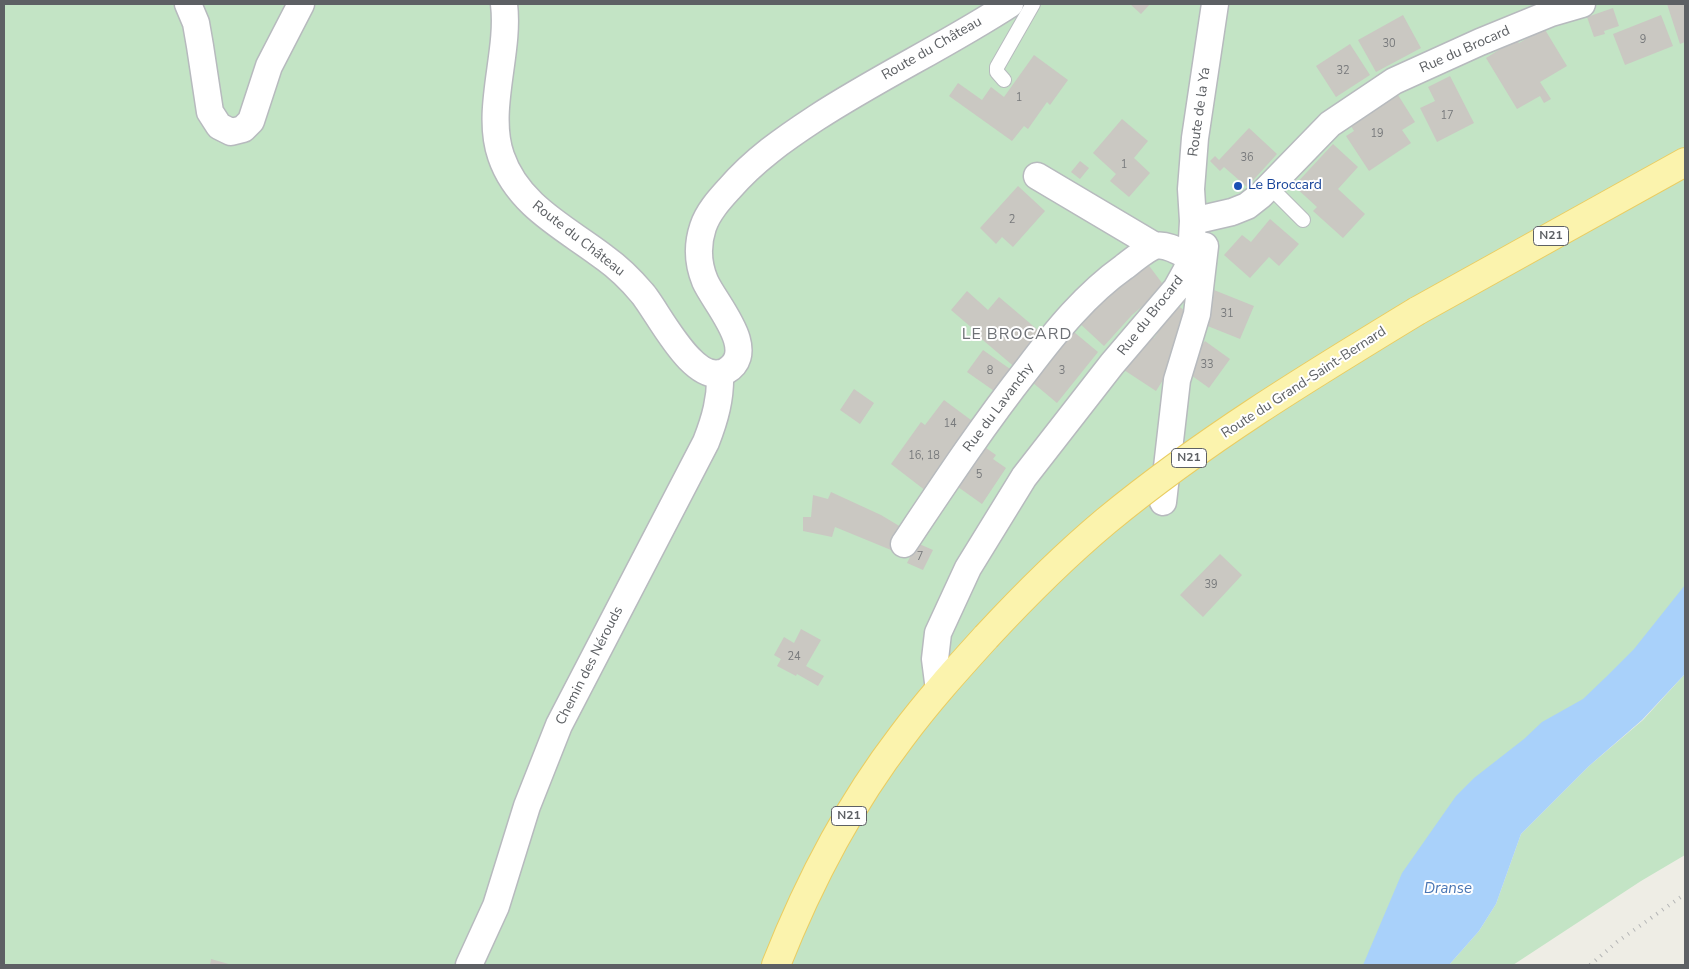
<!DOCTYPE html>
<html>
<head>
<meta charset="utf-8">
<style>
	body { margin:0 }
	#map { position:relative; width:1689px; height:969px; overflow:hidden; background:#eeede5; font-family:"Nunito Sans",sans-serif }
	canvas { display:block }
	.frame { position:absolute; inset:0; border:5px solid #5d6064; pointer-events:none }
</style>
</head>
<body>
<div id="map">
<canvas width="1689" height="969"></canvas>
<div class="frame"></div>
</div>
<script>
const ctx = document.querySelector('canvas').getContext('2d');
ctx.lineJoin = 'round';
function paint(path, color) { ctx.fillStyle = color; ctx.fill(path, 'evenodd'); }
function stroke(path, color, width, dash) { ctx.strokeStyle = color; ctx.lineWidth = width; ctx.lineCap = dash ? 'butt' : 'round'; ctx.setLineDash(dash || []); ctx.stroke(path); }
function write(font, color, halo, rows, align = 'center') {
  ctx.font = font + ' "Nunito Sans",sans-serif'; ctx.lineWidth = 4; ctx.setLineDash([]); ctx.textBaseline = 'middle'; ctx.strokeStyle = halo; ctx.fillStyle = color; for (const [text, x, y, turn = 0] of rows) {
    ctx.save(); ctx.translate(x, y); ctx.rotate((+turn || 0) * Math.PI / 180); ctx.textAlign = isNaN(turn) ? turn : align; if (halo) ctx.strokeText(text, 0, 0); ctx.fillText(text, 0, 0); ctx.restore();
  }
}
paint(new Path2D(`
	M 4,4 L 1685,4 L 1685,637 L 1409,965 L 4,965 Z
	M 1685,674 L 1685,855 L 1641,881 L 1513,965 L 1449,965 L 1479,931 L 1496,904 L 1521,834 L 1589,766 L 1643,720 Z`), '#c3e4c5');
paint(new Path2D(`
	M 1685,585 L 1685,674 L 1642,720 L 1589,766 L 1521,834 L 1496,904 L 1479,931 L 1449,965 L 1363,965 L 1402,873 L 1456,796 L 1474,778 L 1524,739 L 1542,722 L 1583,699 L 1606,677 L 1634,649 Z`), '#a9d1fa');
paint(new Path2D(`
	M 1130,4 L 1150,4 L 1141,14 Z
	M 1667,4 L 1685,4 L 1685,42 L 1680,44 Z
	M 1613,8 L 1619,26 L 1604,31 L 1605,34 L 1594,37 L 1587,17 Z
	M 1403,15 L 1421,48 L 1376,72 L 1358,40 Z
	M 1661,15 L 1673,46 L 1625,65 L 1613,34 Z
	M 1544,28 L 1567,66 L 1540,82 L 1551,99 L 1544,103 L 1540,96 L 1517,109 L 1486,58 L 1516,39 L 1519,43 Z
	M 1350,44 L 1370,75 L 1336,97 L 1316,66 Z
	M 1034,55 L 1068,80 L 1050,105 L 1047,102 L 1028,129 L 1024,126 L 1012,141 L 949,96 L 958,83 L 982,100 L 991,87 L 1004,97 Z
	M 1450,76 L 1474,123 L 1437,142 L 1420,108 L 1435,101 L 1428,87 Z
	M 1398,95 L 1415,122 L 1402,130 L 1411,143 L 1369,171 L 1346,136 L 1354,131 L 1351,126 Z
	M 1122,119 L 1148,141 L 1134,158 L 1150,173 L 1129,197 L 1110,181 L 1116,174 L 1093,153 Z
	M 1249,128 L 1277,154 L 1247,187 L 1224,167 L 1220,171 L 1210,161 L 1215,156 L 1219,160 Z
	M 1333,144 L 1358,167 L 1338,189 L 1365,214 L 1343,238 L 1313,211 L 1317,207 L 1294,186 Z
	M 1080,161 L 1089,168 L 1080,179 L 1071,172 Z
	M 1018,186 L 1045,211 L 1013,247 L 1002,237 L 996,244 L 980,228 Z
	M 1270,219 L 1299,244 L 1279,266 L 1269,257 L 1250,278 L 1224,255 L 1242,235 L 1251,242 Z
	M 1144,259 L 1165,287 L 1132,315 L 1104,346 L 1076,320 Z
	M 1214,290 L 1254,306 L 1240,339 L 1200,323 Z
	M 967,291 L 988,310 L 999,297 L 1045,336 L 1017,369 L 971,330 L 972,328 L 951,310 Z
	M 1177,305 L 1192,316 L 1179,355 L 1156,391 L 1124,370 L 1148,335 L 1154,338 Z
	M 1068,327 L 1098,352 L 1057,403 L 1032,382 Z
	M 1205,341 L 1230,359 L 1209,388 L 1184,370 Z
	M 983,350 L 1013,371 L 997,393 L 967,372 Z
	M 854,389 L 874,403 L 860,424 L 840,410 Z
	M 944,400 L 975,423 L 926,491 L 891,464 L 921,422 L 925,425 Z
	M 979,443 L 996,455 L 993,459 L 1006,468 L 982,504 L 951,482 Z
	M 831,492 L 881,515 L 901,527 L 891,550 L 835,527 L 832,537 L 803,531 L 803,517 L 811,517 L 813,495 L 828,499 Z
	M 917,543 L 933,550 L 923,570 L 907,563 Z
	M 1220,554 L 1242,575 L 1203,617 L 1180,595 Z
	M 801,629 L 821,640 L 806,666 L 824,676 L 818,686 L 797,674 L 796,676 L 777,666 L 781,659 L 774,655 L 784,637 L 794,643 Z
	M 211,959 L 232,965 L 210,965 Z`), '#cac8c2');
const service = new Path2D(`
	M 1004,80 L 997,72 L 997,67 L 1033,4
	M 1269,186 L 1303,220`);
const minor = new Path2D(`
	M 188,4 L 196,23 L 200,46 L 210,112 L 219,126 L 231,132 L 243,129 L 251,121 L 269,66 L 301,4
	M 504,4 C 510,53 485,110 501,156 C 518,206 566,228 605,258 C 619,268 631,280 642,293 C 658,311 694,389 726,371 C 760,351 715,304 705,281 C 698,264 697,245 703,227 C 708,212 719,200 729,189 C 754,160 784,139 816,118 C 879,77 947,45 1010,4
	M 1037,176 L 1155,246
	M 1193,221 L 1232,212 L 1247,206 L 1261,195 L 1330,124 L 1394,81 L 1480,42 L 1551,13 L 1582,4
	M 1163,502 L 1177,380 L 1197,314 L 1205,246
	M 904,544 C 944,484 983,425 1028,368 C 1056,331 1086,294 1124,267 C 1132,261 1146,249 1155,246 C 1167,243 1181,253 1191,258
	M 939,690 L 935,659 L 938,633 L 968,568 L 1024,477 L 1112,364 L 1176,289 L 1186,271 L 1191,258 L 1193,221 L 1191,189 L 1195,138 L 1215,4
	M 469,965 L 496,906 L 527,806 L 559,725 L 706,442 C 715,419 721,398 720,373`);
const primary = new Path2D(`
	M 1417,311 L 1685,162
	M 776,965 C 808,884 849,805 902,736 C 928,701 957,669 986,637`);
stroke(service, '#b7babe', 16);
stroke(minor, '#b7babe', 29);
stroke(primary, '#eacd62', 30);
stroke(service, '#fff', 14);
stroke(minor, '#fff', 26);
stroke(primary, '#fbf3ad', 28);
stroke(new Path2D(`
	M 1590,965 L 1617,942 L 1685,894`), '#b5b6b6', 4, [1, 6]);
const primaryBridge = new Path2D(`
	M 986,637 C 1024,596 1063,557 1106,521 C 1203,441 1310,376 1417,311`);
stroke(primaryBridge, '#eacd62', 30, []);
stroke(primaryBridge, '#fbf3ad', 28);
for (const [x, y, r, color] of [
	[1238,186,5,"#1a4fb4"]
]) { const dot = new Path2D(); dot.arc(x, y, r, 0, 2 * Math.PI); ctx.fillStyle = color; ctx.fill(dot); stroke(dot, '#fff', 2); }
write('11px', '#787a7c', null, [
	["9",1643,40],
	["30",1389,44],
	["32",1343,71],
	["1",1019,98],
	["17",1447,116],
	["19",1377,134],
	["36",1247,158],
	["1",1124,165],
	["2",1012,220],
	["31",1227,314],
	["33",1207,365],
	["8",990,371],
	["3",1062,371],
	["14",950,424],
	["16, 18",924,456],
	["5",979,475],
	["7",920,557],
	["39",1211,585],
	["24",794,657]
]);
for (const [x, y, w] of [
	[1551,236,35],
	[1189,458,35],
	[849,816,35]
]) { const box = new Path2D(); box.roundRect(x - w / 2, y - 9.5, w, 19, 4); ctx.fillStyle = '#fff'; ctx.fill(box); stroke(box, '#5d6064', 1); }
write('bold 12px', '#5d6064', null, [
	["N21",1551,236],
	["N21",1189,458],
	["N21",849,816]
]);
write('14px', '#5d6064', '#fff', [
	["Route du Château",932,49,-30],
	["Rue du Brocard",1465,50,-24],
	["Route de la Ya",1200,112,-82],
	["Route du Château",578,239,38],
	["Rue du Brocard",1151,316,-52],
	["Route du Grand-Saint-Bernard",1304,383,-33],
	["Rue du Lavanchy",999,408,-53],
	["Chemin des Nérouds",590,666,-63]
]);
write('14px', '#164399', '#fff', [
	["Le Broccard",1248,186]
], 'left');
write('italic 15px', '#4976b4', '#fff', [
	["Dranse",1448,889]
]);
ctx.letterSpacing = '1px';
write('16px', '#6e7176', '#fff', [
	["LE BROCARD",1017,335]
]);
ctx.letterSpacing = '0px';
</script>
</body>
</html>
